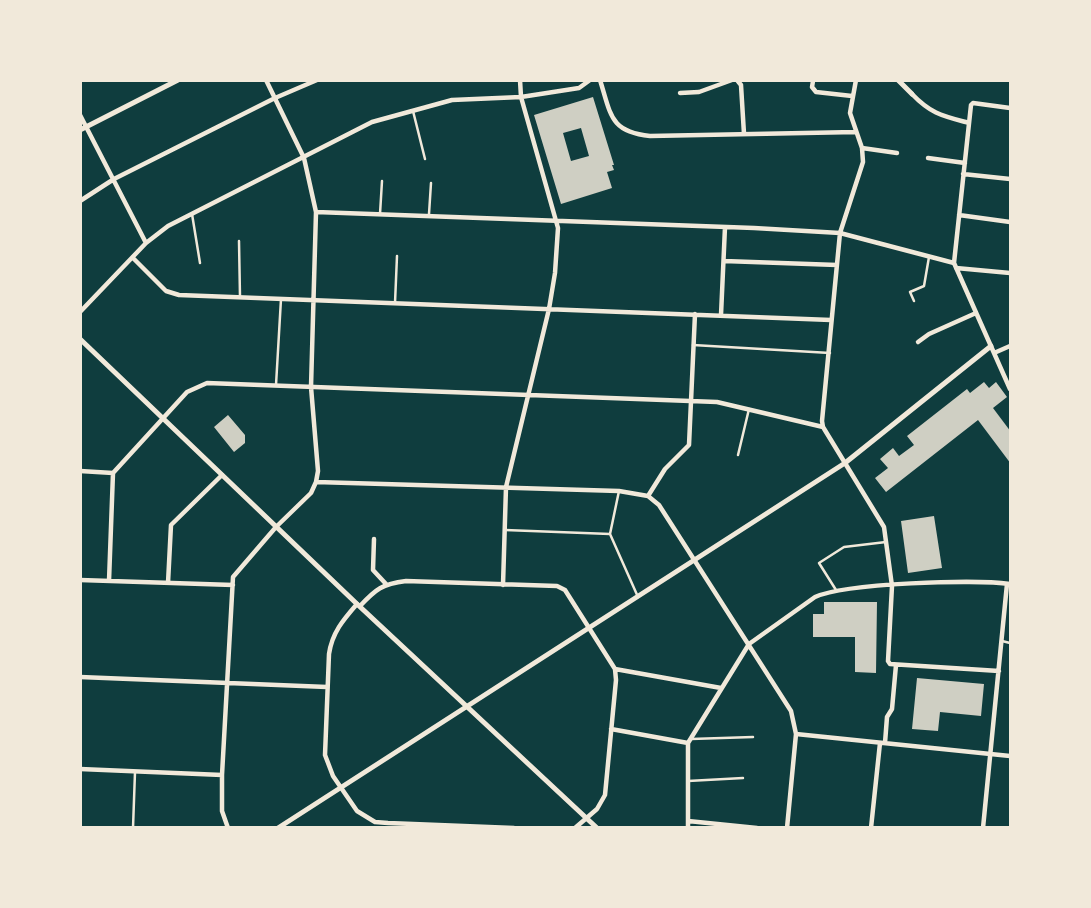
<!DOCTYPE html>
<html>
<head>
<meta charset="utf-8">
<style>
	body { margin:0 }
	#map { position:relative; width:1091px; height:908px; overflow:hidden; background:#0f3d3e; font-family:Karla,sans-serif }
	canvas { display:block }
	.frame { position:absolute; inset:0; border:82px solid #f1e9da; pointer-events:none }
</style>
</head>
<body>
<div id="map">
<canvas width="1091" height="908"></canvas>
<div class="frame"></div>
</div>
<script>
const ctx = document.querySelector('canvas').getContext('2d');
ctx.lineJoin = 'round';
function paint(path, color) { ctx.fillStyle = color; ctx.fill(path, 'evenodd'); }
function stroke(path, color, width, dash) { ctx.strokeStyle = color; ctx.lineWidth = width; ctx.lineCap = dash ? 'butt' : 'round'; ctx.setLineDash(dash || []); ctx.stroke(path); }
paint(new Path2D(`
	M 593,97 L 614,165 L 612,165 L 614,170 L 607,172 L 612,188 L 561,204 L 534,115 ZM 581,128 L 589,156 L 571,161 L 563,133 Z
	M 984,382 L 989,388 L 996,382 L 1007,397 L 993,408 L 1011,432 L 1011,464 L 978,420 L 886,492 L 875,478 L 888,468 L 880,459 L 893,448 L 899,456 L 914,445 L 907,436 L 967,389 L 970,393 Z
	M 228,415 L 245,435 L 245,443 L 234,452 L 214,427 Z
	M 934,516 L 942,568 L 908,573 L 901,521 Z
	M 824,602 L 877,602 L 876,673 L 855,672 L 855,637 L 813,637 L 813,614 L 824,614 Z
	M 917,678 L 984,684 L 981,716 L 940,712 L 938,731 L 912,729 Z`), '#cfcfc3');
stroke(new Path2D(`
	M 413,111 L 425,159
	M 192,214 L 200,263
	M 380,214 L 382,181
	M 429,214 L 431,183
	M 239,241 L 240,297
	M 914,301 L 910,292 L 924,286 L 929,257
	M 395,303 L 397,256
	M 693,345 L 830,353
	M 276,385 L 281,299
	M 738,455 L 749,409
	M 619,491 L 610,534 L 638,597
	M 505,530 L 610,534
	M 836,590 L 819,563 L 844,547 L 886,542
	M 1002,641 L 1010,643
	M 691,739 L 753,737
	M 688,781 L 743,778
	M 133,828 L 135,772`), '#f1e9da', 2.5);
stroke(new Path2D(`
	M 600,80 C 611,115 610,132 650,136 L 856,132
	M 737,80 L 741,85 L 744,134
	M 856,80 L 850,113 L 862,148 L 863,162 L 840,233 L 822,421 L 823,427 L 884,527 L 892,586 L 888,661 L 890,664 L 999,671
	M 813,81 L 812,87 L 816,92 L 852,96
	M 680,93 L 699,92 L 732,80
	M 912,94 C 931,114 943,116 969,123
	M 1010,108 L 973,103 L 971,105 L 954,263 L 1010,389
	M 80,115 L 146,243
	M 862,148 L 897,153
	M 928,158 L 965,163
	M 963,174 L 1010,179
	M 80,201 L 114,179 L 275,98 L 317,80
	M 316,212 L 754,228 L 840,233 L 954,263
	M 959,215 L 1010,222
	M 133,258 L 166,291 L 179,295 L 831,320
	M 724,261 L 837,265
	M 956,268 L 1010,273
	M 80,312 L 146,243 L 168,226 L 372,122 L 452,100 L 521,97 L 579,88 L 590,80
	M 721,315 L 725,227
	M 918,342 L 929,334 L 976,313
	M 994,353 L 1010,346
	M 80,471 L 113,473 L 187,392 L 207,383 L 717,402 L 823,427
	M 316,482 L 619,491 L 648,496 L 659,505 L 791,711 L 796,734 L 787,828
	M 648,496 L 665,469 L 689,445 L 695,314
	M 374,539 L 373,570 L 386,584
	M 80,580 L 233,585
	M 109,581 L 113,473
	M 168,583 L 171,525 L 222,475
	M 503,585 L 506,487 L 549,309 L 555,273 L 558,228 L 521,97 L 520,80
	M 357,604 C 343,620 332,633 329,654 L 325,755 L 333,776 L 357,811 L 375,822 L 388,823 L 514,828
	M 360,606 C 376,589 382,584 406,581 L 557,586 L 565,590 L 615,669 L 616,680 L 605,795 L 597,809 L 575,828
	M 615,669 L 721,688
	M 80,677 L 327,687
	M 611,729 L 688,743
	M 796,734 L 1010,756
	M 885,743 L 887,717 L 892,709 L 896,665
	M 80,769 L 222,775
	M 688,821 L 757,828
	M 228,828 L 222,811 L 222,775 L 233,577 L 276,527 L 311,493 L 316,482 L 318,471 L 311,387 L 316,212 L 304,158 L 266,80
	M 688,828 L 688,743 L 749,644 L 815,597 C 846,583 975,579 1010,584
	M 871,828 L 880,743
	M 983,828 L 1007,584`), '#f1e9da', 4.5);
stroke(new Path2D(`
	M 898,80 L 912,94
	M 80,130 L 178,80
	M 80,339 L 357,604 L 597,828
	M 278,828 L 845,463 L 991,346`), '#f1e9da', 5);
</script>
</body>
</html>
